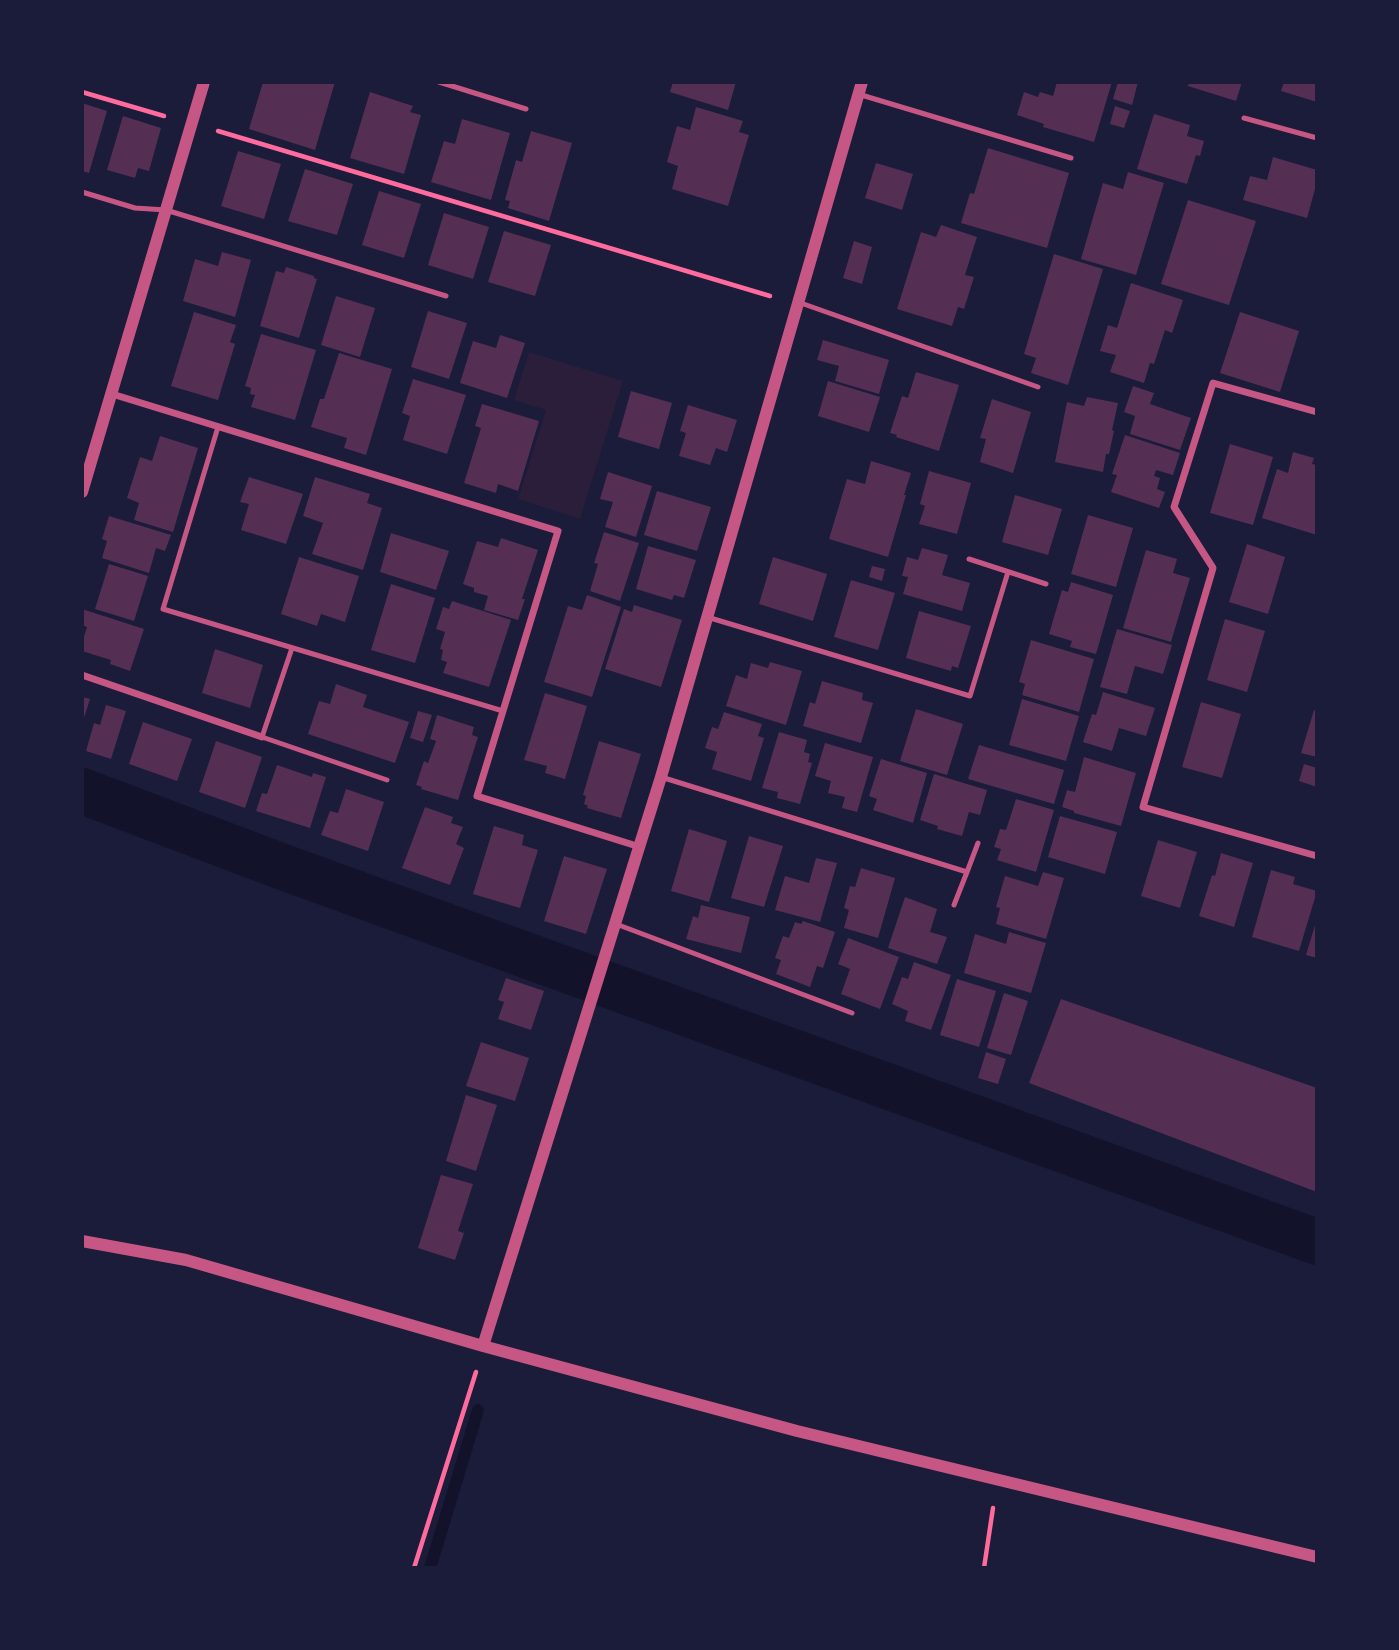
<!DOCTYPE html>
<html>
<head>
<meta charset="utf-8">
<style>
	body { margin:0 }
	#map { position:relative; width:1399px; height:1650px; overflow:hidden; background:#1b1b3a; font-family:"Nunito Sans",sans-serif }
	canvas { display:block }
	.frame { position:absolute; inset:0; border:84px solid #1b1b3a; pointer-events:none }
</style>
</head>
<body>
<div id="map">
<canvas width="1399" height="1650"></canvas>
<div class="frame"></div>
</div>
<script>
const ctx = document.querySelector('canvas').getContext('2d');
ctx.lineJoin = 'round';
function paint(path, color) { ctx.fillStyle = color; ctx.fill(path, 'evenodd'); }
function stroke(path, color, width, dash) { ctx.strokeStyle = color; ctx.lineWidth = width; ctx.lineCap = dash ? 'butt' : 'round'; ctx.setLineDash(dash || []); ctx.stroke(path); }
paint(new Path2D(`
	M 529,352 L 623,381 L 580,519 L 518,499 L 546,410 L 514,400 Z`), '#2a1e3b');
stroke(new Path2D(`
	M 430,1568 L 478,1410`), '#12122b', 12);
stroke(new Path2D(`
	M 82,791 L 283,867 L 1317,1242`), '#12122b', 46);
paint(new Path2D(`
	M 263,82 L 335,82 L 315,150 L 249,129 Z
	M 673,82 L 736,82 L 728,110 L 670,92 Z
	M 1057,82 L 1112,82 L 1094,142 L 1043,127 L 1044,124 L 1017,115 L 1024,92 L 1038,97 L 1040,92 L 1053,96 Z
	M 1118,82 L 1138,82 L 1132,105 L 1113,99 Z
	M 1189,82 L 1242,82 L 1236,101 L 1188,86 Z
	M 1284,82 L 1317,82 L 1317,102 L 1281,91 Z
	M 370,92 L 413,106 L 410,112 L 421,115 L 404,174 L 350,158 Z
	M 82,103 L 107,111 L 89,173 L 82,171 Z
	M 1115,106 L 1130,111 L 1124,128 L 1110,124 Z
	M 696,107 L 743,121 L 739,132 L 749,135 L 728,206 L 672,189 L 678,166 L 667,162 L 677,126 L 690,130 Z
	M 1154,114 L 1190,125 L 1187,136 L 1204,141 L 1200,156 L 1196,155 L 1187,184 L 1137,169 Z
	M 123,116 L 161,128 L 149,171 L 138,168 L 135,178 L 107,170 Z
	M 462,119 L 510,133 L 491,200 L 431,182 L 444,141 L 455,144 Z
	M 531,131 L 572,143 L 549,221 L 508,208 L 510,201 L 505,200 L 516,160 L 522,162 Z
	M 988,148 L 1069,173 L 1047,248 L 961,223 L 970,193 L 974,194 Z
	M 238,151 L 281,164 L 264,219 L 221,206 Z
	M 1273,157 L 1317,170 L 1317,182 L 1307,218 L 1243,200 L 1250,176 L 1267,180 Z
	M 876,163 L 913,174 L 902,210 L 865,198 Z
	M 305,169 L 353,184 L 337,235 L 288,221 Z
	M 1128,172 L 1164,183 L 1136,275 L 1081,259 L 1103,183 L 1123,189 Z
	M 379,191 L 421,204 L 404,258 L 362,245 Z
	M 1188,200 L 1256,221 L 1229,305 L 1161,284 Z
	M 444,213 L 489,227 L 473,279 L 428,265 Z
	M 941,225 L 977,237 L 965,275 L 974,277 L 964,309 L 958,307 L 952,326 L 897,309 L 921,232 L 936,237 Z
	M 504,231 L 551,245 L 535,296 L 488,282 Z
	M 854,241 L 872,247 L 862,284 L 843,278 Z
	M 222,252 L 251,260 L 235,317 L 183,301 L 195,259 L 218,266 Z
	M 1054,254 L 1103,269 L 1068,385 L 1031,373 L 1036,358 L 1024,354 Z
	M 286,267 L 314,276 L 314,278 L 317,279 L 299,338 L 260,326 L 276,271 L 284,273 Z
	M 1131,283 L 1183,300 L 1172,333 L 1165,330 L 1154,364 L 1150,363 L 1144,383 L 1110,372 L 1116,355 L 1100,351 L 1108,325 L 1117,328 Z
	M 336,296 L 375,308 L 360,357 L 321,345 Z
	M 428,311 L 467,323 L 449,379 L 411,367 Z
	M 194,312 L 236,325 L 230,342 L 235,344 L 218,400 L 171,386 Z
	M 1240,312 L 1299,331 L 1280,392 L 1220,373 Z
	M 261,334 L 316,350 L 295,420 L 251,407 L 255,395 L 250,394 L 251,388 L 245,386 Z
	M 500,335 L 525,343 L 507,398 L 460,383 L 473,341 L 496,348 Z
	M 823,340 L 889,360 L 879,394 L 835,381 L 839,366 L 817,360 Z
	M 339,353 L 392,369 L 366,455 L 344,448 L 347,438 L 311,427 L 320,399 L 324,399 Z
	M 916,372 L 959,385 L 939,451 L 896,437 L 897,435 L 890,433 L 902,396 L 908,398 Z
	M 413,379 L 466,395 L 447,454 L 403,440 L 410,416 L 402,413 Z
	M 828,381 L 880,397 L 869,432 L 818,416 Z
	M 1133,386 L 1154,393 L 1150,404 L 1191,418 L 1180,450 L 1130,434 L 1135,416 L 1124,412 Z
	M 631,391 L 672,403 L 659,449 L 618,437 Z
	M 1087,397 L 1118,403 L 1112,430 L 1114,431 L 1109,454 L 1106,454 L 1103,472 L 1055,462 L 1067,402 L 1084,406 Z
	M 992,399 L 1031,412 L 1013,473 L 980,462 L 986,439 L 980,438 Z
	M 482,404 L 539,421 L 518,491 L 498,484 L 496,493 L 464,483 L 481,428 L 475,426 Z
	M 688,405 L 737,420 L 727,452 L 716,448 L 710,465 L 679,456 L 686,433 L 680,431 Z
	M 1125,435 L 1180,453 L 1173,475 L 1156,470 L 1154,476 L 1160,478 L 1157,489 L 1165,492 L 1159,508 L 1111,492 L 1117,475 L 1112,474 Z
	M 160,436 L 198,448 L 173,532 L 134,520 L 139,503 L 127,498 L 140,457 L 152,461 Z
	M 1230,444 L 1273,457 L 1253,525 L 1210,513 Z
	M 1293,452 L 1314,458 L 1312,464 L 1317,465 L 1317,535 L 1262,518 L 1277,469 L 1288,473 Z
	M 871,461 L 911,473 L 904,495 L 906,495 L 888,557 L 829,539 L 847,479 L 865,484 Z
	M 929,471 L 971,483 L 957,534 L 919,524 L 925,506 L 920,504 Z
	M 608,472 L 652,486 L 636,537 L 605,527 L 613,502 L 600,499 Z
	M 249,477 L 303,494 L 286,544 L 241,530 L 249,504 L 240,502 Z
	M 315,477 L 370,494 L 367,503 L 382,508 L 363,570 L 312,554 L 323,523 L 303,516 Z
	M 657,491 L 711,507 L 697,551 L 644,535 Z
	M 1015,495 L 1062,509 L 1048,555 L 1002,542 Z
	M 1088,515 L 1133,528 L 1116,587 L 1071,574 Z
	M 109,516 L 171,535 L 165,551 L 156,548 L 149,573 L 102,558 L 107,541 L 102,539 Z
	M 604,532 L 639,543 L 620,601 L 590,591 L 598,564 L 594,563 Z
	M 391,533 L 449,551 L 436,590 L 380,572 Z
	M 501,538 L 538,550 L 522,599 L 525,599 L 518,620 L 484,610 L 488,596 L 474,592 L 474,588 L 463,584 L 477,541 L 498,547 Z
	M 1247,544 L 1285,557 L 1268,614 L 1229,602 Z
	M 648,546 L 696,560 L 684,598 L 674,595 L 672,600 L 636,589 Z
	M 922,548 L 948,555 L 942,575 L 970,583 L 962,611 L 903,594 L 908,577 L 902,576 L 907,557 L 918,560 Z
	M 1146,550 L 1177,559 L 1173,573 L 1190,578 L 1171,642 L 1123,628 Z
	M 299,557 L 359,576 L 345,622 L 321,614 L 317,626 L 281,614 Z
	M 773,557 L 827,574 L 813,621 L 759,604 Z
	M 109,564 L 148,576 L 134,621 L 95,609 Z
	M 872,566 L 885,569 L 882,581 L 869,577 Z
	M 851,580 L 895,593 L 878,650 L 834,637 Z
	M 1071,582 L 1113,595 L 1096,654 L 1070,647 L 1072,641 L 1049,634 L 1062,590 L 1068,592 Z
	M 391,584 L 435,598 L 415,663 L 371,650 Z
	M 587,595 L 621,607 L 592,697 L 544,682 L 568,606 L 582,610 Z
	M 452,601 L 511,620 L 489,687 L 443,673 L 447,662 L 441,660 L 443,650 L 440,649 L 445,632 L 436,629 L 443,607 L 449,609 Z
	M 634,605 L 682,620 L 661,687 L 605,669 L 624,609 L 632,612 Z
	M 82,609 L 144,629 L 130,671 L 110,664 L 111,660 L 82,651 L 82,643 L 87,627 L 82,625 Z
	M 919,611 L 971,626 L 958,668 L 952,666 L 951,671 L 906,658 Z
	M 1225,619 L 1265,631 L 1247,692 L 1207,680 Z
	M 1117,629 L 1172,645 L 1163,674 L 1135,666 L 1127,694 L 1100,687 Z
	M 1031,640 L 1094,659 L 1079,712 L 1022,695 L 1025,684 L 1019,682 Z
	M 215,649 L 263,665 L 250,708 L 202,693 Z
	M 770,662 L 802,671 L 786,725 L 726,706 L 736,675 L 747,679 L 751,663 L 768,668 Z
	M 822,681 L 863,693 L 862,700 L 873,703 L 861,743 L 803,726 L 810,702 L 815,704 Z
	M 336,684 L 367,695 L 363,707 L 409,722 L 395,763 L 308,734 L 319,701 L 330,704 Z
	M 1103,692 L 1155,708 L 1146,736 L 1119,728 L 1112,751 L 1083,742 L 1092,714 L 1096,715 Z
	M 545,693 L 587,706 L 565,779 L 545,773 L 547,766 L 524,760 Z
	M 82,697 L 90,699 L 83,721 L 82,721 Z
	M 1022,699 L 1079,716 L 1066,761 L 1009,745 Z
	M 1201,702 L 1241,714 L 1222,778 L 1182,767 Z
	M 106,705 L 126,711 L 111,759 L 86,751 L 94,723 L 100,725 Z
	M 916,709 L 963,724 L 947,775 L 900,761 Z
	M 1314,710 L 1317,711 L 1317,757 L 1301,753 Z
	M 418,711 L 432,715 L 423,742 L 410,738 Z
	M 724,712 L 762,724 L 758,736 L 764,738 L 751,781 L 712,769 L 717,752 L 705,748 L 712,727 L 718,729 Z
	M 437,715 L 474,727 L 472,735 L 478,737 L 458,800 L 421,789 L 422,787 L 416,785 L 424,761 L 428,763 L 436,741 L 430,739 Z
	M 143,722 L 192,739 L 177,781 L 129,764 Z
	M 779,732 L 807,740 L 804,752 L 810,754 L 808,762 L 812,763 L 800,804 L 777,798 L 778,792 L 762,788 Z
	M 216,741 L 262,757 L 245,808 L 199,792 Z
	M 599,741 L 641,754 L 621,818 L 587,808 L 588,806 L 584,804 L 586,796 L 583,795 Z
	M 825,743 L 873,757 L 857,812 L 842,808 L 845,797 L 828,793 L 831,781 L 815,776 Z
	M 979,745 L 1064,770 L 1054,804 L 968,779 Z
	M 1084,757 L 1136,773 L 1121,826 L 1074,813 L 1074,811 L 1062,807 L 1067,790 L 1075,792 Z
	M 881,759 L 927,773 L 913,823 L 873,810 L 877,799 L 869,796 Z
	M 1304,764 L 1317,768 L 1317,787 L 1299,781 Z
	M 277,765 L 312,777 L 313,773 L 326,777 L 310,828 L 256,811 L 262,793 L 267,794 Z
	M 934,774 L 987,790 L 980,815 L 969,812 L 962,836 L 937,829 L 938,826 L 920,820 Z
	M 346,789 L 384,802 L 368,851 L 321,835 L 330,811 L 338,813 Z
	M 1016,799 L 1054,810 L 1036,872 L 997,860 L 1001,849 L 994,847 L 1000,829 L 1006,830 Z
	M 425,807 L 453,817 L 451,823 L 463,827 L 456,844 L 464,848 L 450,885 L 402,868 Z
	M 1060,816 L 1117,832 L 1105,874 L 1048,857 Z
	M 494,826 L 524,835 L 522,845 L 538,850 L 520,908 L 473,894 Z
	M 689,829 L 727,841 L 709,902 L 671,891 Z
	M 749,836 L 783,846 L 764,907 L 731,898 Z
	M 1158,840 L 1197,852 L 1180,908 L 1141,896 Z
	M 1221,853 L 1253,863 L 1234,927 L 1199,916 L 1212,875 L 1215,876 Z
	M 564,856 L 607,869 L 586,934 L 544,921 Z
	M 816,858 L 837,863 L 820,922 L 775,910 L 785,876 L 809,883 Z
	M 861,868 L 895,878 L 878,938 L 844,928 L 849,910 L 844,908 L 850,886 L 855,887 Z
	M 1271,870 L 1295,877 L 1293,884 L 1317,891 L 1299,951 L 1252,937 Z
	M 1043,872 L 1064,878 L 1046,939 L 996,924 L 1000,908 L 996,907 L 1005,876 L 1038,886 Z
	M 905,897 L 937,909 L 930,932 L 947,937 L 937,964 L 888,948 Z
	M 701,905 L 750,917 L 741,953 L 686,939 L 693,916 L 698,918 Z
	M 803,921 L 835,932 L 823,968 L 817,966 L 810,987 L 776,974 L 781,960 L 775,958 L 783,936 L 789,938 L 795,922 L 801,924 Z
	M 1316,922 L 1317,922 L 1317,958 L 1306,955 Z
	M 1009,932 L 1046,943 L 1031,993 L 964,973 L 975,934 L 1006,944 Z
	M 848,938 L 899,957 L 880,1009 L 841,994 L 850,969 L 838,964 Z
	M 914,962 L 951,975 L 931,1030 L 905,1021 L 908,1011 L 892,1004 L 902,977 L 908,979 Z
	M 506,978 L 544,991 L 531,1030 L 498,1019 L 504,1002 L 498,1000 Z
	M 957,979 L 996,991 L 979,1047 L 940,1035 Z
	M 1004,993 L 1028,1001 L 1011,1055 L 987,1048 Z
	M 1061,999 L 1317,1088 L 1317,1192 L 1029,1083 Z
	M 481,1042 L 529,1058 L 515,1101 L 466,1086 Z
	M 986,1052 L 1006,1059 L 998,1084 L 978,1078 Z
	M 466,1095 L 497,1105 L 476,1171 L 446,1161 Z
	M 441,1175 L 473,1184 L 458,1231 L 464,1233 L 455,1260 L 418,1248 Z`), '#542f53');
stroke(new Path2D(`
	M 82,92 L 164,116
	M 218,131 L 770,296
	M 414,1568 L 476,1372
	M 984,1568 L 993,1508`), '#ff6b9d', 4.5);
stroke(new Path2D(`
	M 439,82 L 526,109
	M 858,94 L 1071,158
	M 1244,118 L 1317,138
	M 82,192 L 135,208 L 166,210 L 446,296
	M 798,302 L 1038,387
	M 218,427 L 163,609 L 503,711
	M 969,559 L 1046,584
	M 707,617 L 970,696 L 1008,572
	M 292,648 L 262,737 L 387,780
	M 661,777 L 967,872 L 978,843
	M 954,905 L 967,872
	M 616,924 L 852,1013`), '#c65784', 5);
stroke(new Path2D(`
	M 112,394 L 558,531 L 477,796 L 640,847
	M 1317,412 L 1213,383 L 1174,507 L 1213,568 L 1143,807 L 1317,856
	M 82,675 L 262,737`), '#c65784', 7);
stroke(new Path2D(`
	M 82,492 L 204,82
	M 82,1241 L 186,1260 L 483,1346 L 797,1431 L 1317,1557
	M 483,1346 L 661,777 L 862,82`), '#c65784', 12);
</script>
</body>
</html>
